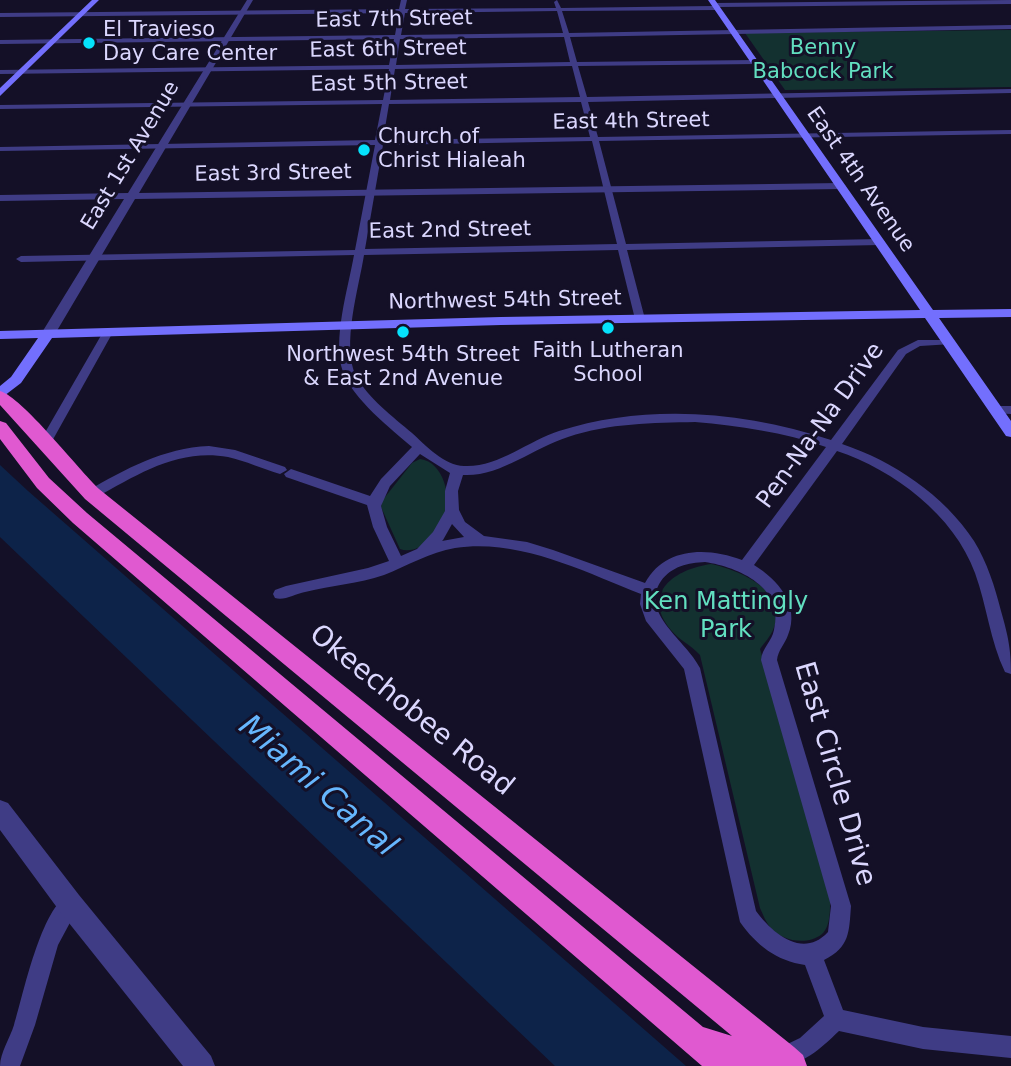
<!DOCTYPE html>
<html>
<head>
<meta charset="utf-8">
<style>
	body { margin:0 }
	canvas { display:block; background:#141027 }
</style>
</head>
<body>
<canvas width="1011" height="1066"></canvas>
<script>
const ctx = document.querySelector('canvas').getContext('2d');
ctx.lineJoin = 'round';
function paint(path, color) { ctx.fillStyle = color; ctx.fill(path, 'evenodd'); }
function stroke(path, color, width, dash) { ctx.strokeStyle = color; ctx.lineWidth = width; ctx.lineCap = dash ? 'butt' : 'round'; ctx.setLineDash(dash || []); ctx.stroke(path); }
function write(font, color, halo, rows, align = 'center') {
  ctx.font = font + ' "DejaVu Sans",sans-serif'; ctx.lineWidth = 6; ctx.setLineDash([]); ctx.textBaseline = 'middle'; ctx.strokeStyle = halo; ctx.fillStyle = color; for (const [text, x, y, turn = 0] of rows) {
    ctx.save(); ctx.translate(x, y); ctx.rotate((+turn || 0) * Math.PI / 180); ctx.textAlign = isNaN(turn) ? turn : align; if (halo) ctx.strokeText(text, 0, 0); ctx.fillText(text, 0, 0); ctx.restore();
  }
}
paint(new Path2D(`
	M 1011,30 L 1011,87 L 785,90 L 745,33 Z
	M 420,459 C 444,462 452,498 445,518 C 439,534 418,556 400,549 L 381,507 L 382,501 L 412,463 Z
	M 711,564 C 739,570 792,592 773,630 C 770,637 764,643 760,649 L 830,897 C 830,908 831,926 822,934 C 807,946 782,941 771,928 C 766,923 763,914 760,908 L 700,655 C 691,645 679,640 671,630 C 640,592 676,569 711,564 Z`), '#133130');
paint(new Path2D(`
	M 0,465 L 28,491 L 686,1066 L 555,1066 L 0,537 Z`), '#0d2349');
paint(new Path2D(`
	M 401,0 L 407,0 L 405,9 L 556,8 L 554,2 L 557,0 L 561,8 L 713,6 L 715,3 L 1011,0 L 1011,4 L 719,7 L 720,8 L 717,10 L 562,11 L 569,33 L 1011,25 L 1011,29 L 570,37 L 577,62 L 755,60 L 758,62 L 755,64 L 578,66 L 587,97 L 1011,89 L 1011,93 L 588,102 L 598,137 L 1011,130 L 1011,134 L 599,141 L 626,244 L 880,239 L 885,242 L 880,245 L 627,250 L 645,319 L 640,322 L 635,319 L 618,250 L 364,255 C 359,287 341,346 356,376 C 368,398 393,417 412,433 C 425,445 445,466 464,466 C 497,468 528,441 559,431 C 646,403 745,411 831,440 L 898,350 L 918,340 L 952,340 L 952,344 L 920,346 L 906,354 L 842,444 C 893,461 944,495 974,541 C 987,562 995,587 1001,611 C 1008,636 1011,648 1011,674 L 1005,672 C 990,641 987,606 975,573 C 954,515 894,470 837,451 L 754,565 C 778,580 800,605 788,635 C 785,644 778,650 777,660 L 851,906 C 849,932 850,947 824,960 L 843,1010 L 923,1027 L 1011,1036 L 1011,1058 L 923,1049 L 839,1031 C 820,1049 803,1066 775,1066 L 772,1058 L 775,1050 L 800,1038 L 824,1016 L 805,965 C 777,961 756,945 740,922 L 684,669 L 646,621 L 640,604 L 641,594 C 583,571 518,538 455,548 C 430,552 407,566 384,575 C 358,584 332,585 305,592 C 295,594 284,601 275,598 L 273,594 L 275,590 L 286,586 L 368,568 L 389,561 L 373,527 L 367,505 L 286,477 L 284,474 L 291,469 L 370,496 L 381,479 L 412,447 C 391,429 353,399 343,372 C 332,340 348,289 354,255 L 21,262 L 16,259 L 21,256 L 355,250 L 375,145 L 0,151 L 0,147 L 375,140 L 382,104 L 0,109 L 0,105 L 383,100 L 389,69 L 0,74 L 0,70 L 389,65 L 394,39 L 0,44 L 0,40 L 395,35 L 399,13 L 0,17 L 0,13 L 399,9 ZM 557,11 L 563,33 L 401,35 L 405,13 ZM 564,37 L 570,62 L 396,65 L 400,39 ZM 572,66 L 580,97 L 390,100 L 395,69 ZM 581,102 L 590,137 L 383,140 L 389,104 ZM 592,141 L 617,244 L 365,249 L 383,145 ZM 695,422 C 740,426 783,432 826,447 L 742,560 C 707,547 665,547 645,583 L 553,550 L 527,542 L 484,536 L 465,522 L 459,510 L 458,491 L 463,475 C 500,477 533,448 568,437 C 609,423 653,423 695,422 ZM 420,454 L 450,473 L 445,491 L 445,511 L 433,532 L 417,549 L 401,556 L 387,527 L 381,506 L 390,486 ZM 452,524 L 464,537 L 442,541 L 443,540 ZM 705,562 C 739,567 785,588 774,630 C 772,641 762,648 761,660 L 831,906 L 828,932 C 803,959 773,934 756,911 L 700,668 C 687,641 639,613 661,581 C 672,566 688,563 705,562 Z
	M 108,329 L 113,332 L 51,443 L 45,447 L 41,446 L 39,443 L 103,332 Z
	M 995,406 L 1011,406 L 1011,414 L 991,413 L 989,410 Z
	M 209,446 L 235,450 L 285,467 L 287,470 L 280,474 C 263,469 246,461 228,457 C 179,448 138,474 97,497 L 92,499 L 85,494 L 87,491 C 126,469 163,448 209,446 Z
	M 70,894 L 77,897 L 80,904 L 58,945 L 35,1025 L 20,1066 L 0,1066 C 0,1053 10,1038 14,1025 C 23,996 41,906 70,894 Z`), '#3f3c85');
paint(new Path2D(`
	M 247,0 L 253,0 L 139,193 L 841,183 L 846,186 L 841,189 L 135,199 L 55,334 L 53,337 L 43,337 L 41,334 L 124,199 L 0,201 L 0,195 L 128,193 Z
	M 0,800 L 8,803 L 79,895 L 211,1056 L 215,1066 L 183,1066 L 61,913 L 0,830 Z`), '#3f3c85');
paint(new Path2D(`
	M 92,0 L 99,0 L 0,96 L 0,88 Z
	M 708,0 L 715,0 L 933,310 L 1011,309 L 1011,317 L 939,318 L 1011,421 L 1011,437 L 1006,436 L 925,318 L 501,325 L 52,338 L 21,383 L 0,399 L 0,386 L 11,377 L 38,338 L 0,339 L 0,331 L 501,317 L 920,310 Z`), '#736ffd');
paint(new Path2D(`
	M 0,391 C 22,397 79,470 99,489 L 794,1047 L 803,1055 L 807,1066 L 702,1066 L 73,523 L 37,488 L 0,439 L 0,421 L 6,423 L 49,478 L 87,513 L 703,1027 L 732,1036 L 85,499 L 0,405 Z`), '#e059d0');
for (const [x, y, r, color] of [
	[89,43,7,"#05e2fc"],
	[364,150,7,"#05e2fc"],
	[608,328,7,"#05e2fc"],
	[403,332,7,"#05e2fc"]
]) { const dot = new Path2D(); dot.arc(x, y, r, 0, 2 * Math.PI); ctx.fillStyle = color; ctx.fill(dot); stroke(dot, '#141027', 2.5); }
write('21px', '#dbd7fe', '#141027', [
	["East 7th Street",394,20,-1],
	["East 6th Street",388,50,-1],
	["East 5th Street",389,84,-1],
	["East 4th Street",631,122,-1],
	["East 1st Avenue",131,156,-59],
	["East 3rd Street",273,174,-1],
	["East 4th Avenue",860,180,55],
	["East 2nd Street",450,231,-1],
	["Northwest 54th Street",505,301,-1]
]);
write('21px', '#dbd7fe', '#141027', [
	["El Travieso",103,31],
	["Day Care Center",103,55],
	["Church of",378,138],
	["Christ Hialeah",378,162],
	["Faith Lutheran",608,352,"center"],
	["School",608,376,"center"],
	["Northwest 54th Street",403,356,"center"],
	["& East 2nd Avenue",403,380,"center"]
], 'left');
write('21px', '#62dfc0', '#141027', [
	["Benny",823,49],
	["Babcock Park",823,73]
]);
write('24px', '#dbd7fe', '#141027', [
	["Pen-Na-Na Drive",821,426,-54]
]);
write('24px', '#62dfc0', '#141027', [
	["Ken Mattingly",726,603],
	["Park",726,631]
]);
write('28px', '#dbd7fe', '#141027', [
	["Okeechobee Road",411,711,39],
	["East Circle Drive",834,774,74]
]);
write('italic 32px', '#66b6fd', '#141027', [
	["Miami Canal",317,787,41]
]);
</script>
</body>
</html>
